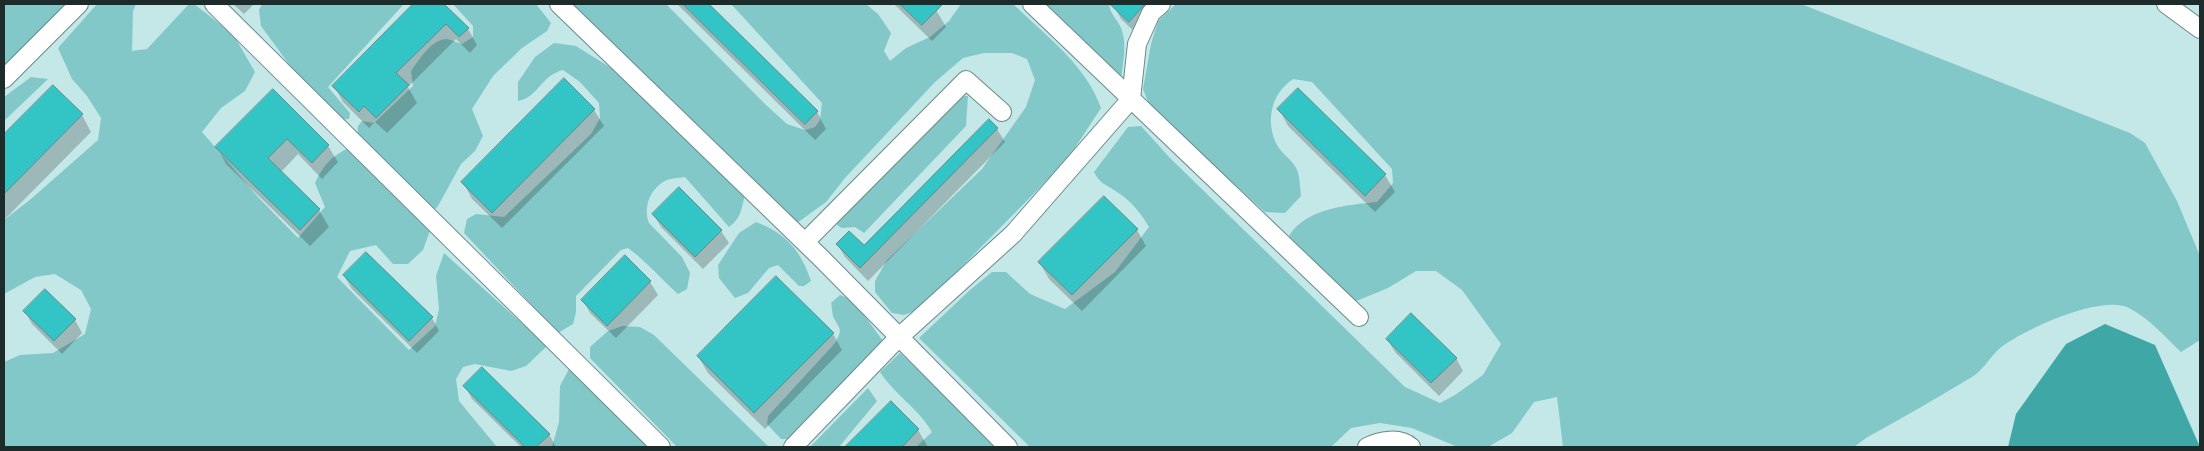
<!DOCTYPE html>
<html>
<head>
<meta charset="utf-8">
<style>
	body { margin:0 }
	#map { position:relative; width:2204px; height:451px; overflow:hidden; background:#c4e7e7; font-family:"Exo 2",sans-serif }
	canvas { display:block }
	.frame { position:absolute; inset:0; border:5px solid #1d2b2b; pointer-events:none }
</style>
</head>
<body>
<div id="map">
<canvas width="2204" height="451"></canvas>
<div class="frame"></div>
</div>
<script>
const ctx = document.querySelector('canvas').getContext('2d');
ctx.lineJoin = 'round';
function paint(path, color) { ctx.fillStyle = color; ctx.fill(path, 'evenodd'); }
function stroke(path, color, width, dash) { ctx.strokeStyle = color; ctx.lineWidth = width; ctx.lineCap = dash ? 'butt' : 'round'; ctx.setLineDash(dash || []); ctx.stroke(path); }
paint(new Path2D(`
	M 4,4 L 64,4 L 68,8 L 4,71 Z
	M 97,4 L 136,4 L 133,11 L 132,51 L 147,49 L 189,4 L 194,4 L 233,34 L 255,72 L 245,91 L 221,108 L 202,132 L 258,197 L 298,238 L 325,207 L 315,183 C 323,166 331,156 349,148 L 431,228 L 423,250 L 408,264 L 393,264 L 376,245 L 350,251 L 337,277 L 409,350 L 435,326 L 439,309 L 436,276 L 444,253 L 547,346 L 526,366 L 511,371 L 475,364 L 463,367 L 456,379 L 459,401 L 497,447 L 4,447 L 4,362 L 20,355 L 53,353 L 85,334 L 91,309 L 81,290 L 55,274 L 35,277 L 4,294 L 4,220 L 31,199 L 98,140 L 101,118 L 87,96 L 72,79 L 58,48 Z
	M 262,4 L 404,4 L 328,87 L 350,113 L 349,119 L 340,120 L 302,82 L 261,26 L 259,10 Z
	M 453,4 L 536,4 L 551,23 L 547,31 L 522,48 L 493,76 L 472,109 L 483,136 L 475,151 L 461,164 L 438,206 L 435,209 L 429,209 L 357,139 L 358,126 L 362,121 L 374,123 L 413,86 L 411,71 C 419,60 431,39 447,39 C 452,40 458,43 462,44 L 473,37 L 473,26 Z
	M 573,4 L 666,4 L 766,105 L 787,124 L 805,130 L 815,127 L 820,120 L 822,103 L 731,4 L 866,4 L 878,14 L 891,33 L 884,51 L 890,61 L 906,48 L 930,37 L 949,21 L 961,4 L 1013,4 C 1045,35 1086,65 1101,108 L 1067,160 L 920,309 L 904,315 L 892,313 L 875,292 L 875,281 L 887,260 L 982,169 L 1026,107 L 1035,80 L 1027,59 L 1012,53 L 984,53 L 963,58 L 935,82 L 845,178 L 826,202 L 797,223 Z
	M 1038,4 L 1109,4 C 1110,14 1117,19 1121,28 C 1128,45 1122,65 1121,83 Z
	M 1176,4 L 1801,4 L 2130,133 L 2145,143 L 2177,201 L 2200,256 L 2200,340 L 2181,352 C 2165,337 2149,318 2129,308 C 2102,294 2028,328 2004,345 C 1992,353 1985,369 1972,377 C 1937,398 1902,418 1866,438 L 1854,447 L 1563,447 L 1557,397 L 1534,402 L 1512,433 L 1488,447 L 1458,447 L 1412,428 L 1380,423 L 1351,428 L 1331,447 L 1030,447 L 919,338 L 970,290 L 992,272 L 1006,272 L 1030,294 L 1065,309 L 1115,272 L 1149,227 C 1141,213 1131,201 1117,192 C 1106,184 1101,185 1094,172 L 1128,127 L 1141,126 L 1169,157 L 1405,387 L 1440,403 L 1455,395 L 1483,375 L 1501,344 L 1462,290 L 1436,271 L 1416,271 L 1388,288 L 1354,302 L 1289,236 C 1306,208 1348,205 1377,202 L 1393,183 L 1392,169 L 1312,82 L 1293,79 C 1271,94 1265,121 1277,145 C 1281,153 1290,158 1295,166 C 1300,173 1300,187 1301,196 L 1285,213 L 1265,212 L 1150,107 L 1143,89 L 1151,44 L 1158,21 Z
	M 554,43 L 576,46 L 619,73 L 745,194 C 742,207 741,219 729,227 L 685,177 C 679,178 670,178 665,181 C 650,189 643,207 649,223 L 682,257 L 690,273 L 687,289 L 678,294 C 661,279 646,261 628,248 L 621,250 L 576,296 L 576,312 L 573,324 L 558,333 L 464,233 L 467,219 L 476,214 L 504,217 L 591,134 L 600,118 L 599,103 L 580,82 L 563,70 C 540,76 539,97 518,101 L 518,82 L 535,57 Z
	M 31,77 L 48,79 L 4,121 L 4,97 Z
	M 956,96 L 968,96 L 966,126 L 864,233 L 855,227 L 842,228 L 837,225 L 837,217 Z
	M 756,222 C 786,233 801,251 811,281 L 804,286 L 799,286 L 778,265 L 769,268 L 748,293 L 735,298 L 719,278 L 718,265 L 739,233 Z
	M 840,295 L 853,300 L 883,341 L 879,350 L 788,439 L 781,439 L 767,424 L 768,416 L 835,343 C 844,327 839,330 833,316 C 832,312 832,307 831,303 Z
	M 622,326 L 640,327 L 654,335 L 769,447 L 677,447 L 590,358 L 590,347 L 608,331 Z
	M 900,353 L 1000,447 L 916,447 L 932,432 C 918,408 895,395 880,372 Z
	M 569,369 L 648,447 L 552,447 L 559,422 L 560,386 Z
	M 868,388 L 877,401 L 839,447 L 810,447 Z`), '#83c8c8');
paint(new Path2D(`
	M 2105,324 L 2155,345 L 2200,447 L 2008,447 L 2016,414 L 2066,344 Z`), '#40a7a7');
paint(new Path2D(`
	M 233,4 L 254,4 L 244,14 Z
	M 415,4 L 443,4 L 468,29 L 477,45 L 470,53 L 456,39 L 408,87 L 417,103 L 387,133 L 375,122 L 369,128 L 343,102 L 334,86 Z
	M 677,4 L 707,4 L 817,112 L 826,129 L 815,140 Z
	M 894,4 L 930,4 L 936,10 L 946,27 L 932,41 Z
	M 1116,4 L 1167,4 L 1137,34 L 1121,19 L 1114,6 Z
	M 53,86 L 82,115 L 91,132 L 4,220 L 4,136 Z
	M 1298,90 L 1385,175 L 1395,192 L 1375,212 L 1288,126 L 1279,109 Z
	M 273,91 L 328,146 L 338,162 L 322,179 L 298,154 L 281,172 L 319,210 L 329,227 L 310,246 L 226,164 L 217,147 Z
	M 594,110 L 604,126 L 502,228 L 472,199 L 463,182 Z
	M 989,121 L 997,129 L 1005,142 L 868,281 L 845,257 L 837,244 L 864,247 Z
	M 653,214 L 721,231 L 729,243 L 703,269 L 661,227 Z
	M 1137,230 L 1146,246 L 1082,311 L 1049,279 L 1040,263 Z
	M 625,257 L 650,282 L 658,295 L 616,338 L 590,313 L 583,300 Z
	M 344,276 L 432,318 L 439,331 L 417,353 L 352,289 Z
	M 25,311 L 75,320 L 82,333 L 62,354 L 32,324 Z
	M 833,334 L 842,350 L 765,429 L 708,373 L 698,356 Z
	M 1387,339 L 1456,358 L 1463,371 L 1439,396 L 1395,352 Z
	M 465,386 L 549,434 L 556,447 L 521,447 L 472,399 Z
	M 891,403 L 918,430 L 928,447 L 847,447 Z`), '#0003');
const building = new Path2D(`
	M 413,4 L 444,4 L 469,28 L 459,37 L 446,24 L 396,73 L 409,85 L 376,118 L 364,106 L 359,112 L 332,86 Z
	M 683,4 L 709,4 L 818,111 L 805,124 Z
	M 900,4 L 943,4 L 922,25 Z
	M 1110,4 L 1145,4 L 1129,22 Z
	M 564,78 L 595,109 L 492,213 L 461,182 Z
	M 53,85 L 83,114 L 4,194 L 4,134 Z
	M 1298,88 L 1386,174 L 1365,196 L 1277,109 Z
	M 273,89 L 329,145 L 312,163 L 287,139 L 268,158 L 320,209 L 300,230 L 215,147 Z
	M 989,119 L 998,128 L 860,268 L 836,244 L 849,231 L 864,245 Z
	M 679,187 L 722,230 L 695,257 L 652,214 Z
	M 1104,196 L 1138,229 L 1072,295 L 1038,262 Z
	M 366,252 L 433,317 L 409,341 L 343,275 Z
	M 625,255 L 651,281 L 607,326 L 581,300 Z
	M 776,276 L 834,333 L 754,413 L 697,356 Z
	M 45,289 L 76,319 L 54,341 L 23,311 Z
	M 1411,313 L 1457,358 L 1431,383 L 1386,339 Z
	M 482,367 L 550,434 L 536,447 L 525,447 L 463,386 Z
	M 891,401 L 919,429 L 902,447 L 845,447 Z`);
paint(building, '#33c4c5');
stroke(building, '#688989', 1);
const minor = new Path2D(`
	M 214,4 L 661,447
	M 559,4 L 820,257 L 1008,447
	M 1032,4 L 1359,317
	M 2166,4 L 2200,29
	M 4,79 L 79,4
	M 805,242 L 966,80 L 1002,112
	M 793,447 L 898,338 L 1013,234 L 1131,99 L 1137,44 L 1151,13 L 1161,4
	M 1367,447 C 1380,440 1400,437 1411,447`);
stroke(minor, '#698a8a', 20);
stroke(minor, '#fff', 18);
</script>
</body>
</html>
